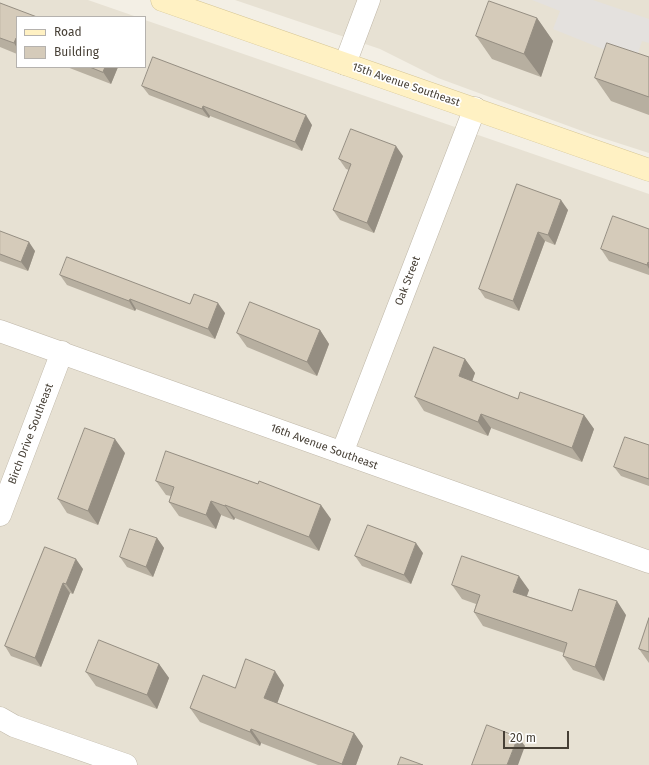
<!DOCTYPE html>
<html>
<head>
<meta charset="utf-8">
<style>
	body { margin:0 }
	#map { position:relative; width:649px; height:765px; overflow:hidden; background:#f3efe5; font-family:"Fira Sans",sans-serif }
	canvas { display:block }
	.legend { position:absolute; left:16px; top:16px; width:130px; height:52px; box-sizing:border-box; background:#fff; border:1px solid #b5b2ae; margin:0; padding:5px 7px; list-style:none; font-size:12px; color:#463f35 }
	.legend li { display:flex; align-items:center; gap:8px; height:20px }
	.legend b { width:20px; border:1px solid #b5b2ae }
	.scale { position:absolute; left:503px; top:731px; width:66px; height:18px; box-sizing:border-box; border:2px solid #463f35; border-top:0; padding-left:5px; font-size:12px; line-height:14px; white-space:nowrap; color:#463f35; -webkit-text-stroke:3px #fff; paint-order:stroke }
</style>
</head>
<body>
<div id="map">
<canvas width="649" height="765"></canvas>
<ul class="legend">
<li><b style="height:5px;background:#fff1c3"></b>Road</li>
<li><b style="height:11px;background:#d5cbba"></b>Building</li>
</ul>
<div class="scale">20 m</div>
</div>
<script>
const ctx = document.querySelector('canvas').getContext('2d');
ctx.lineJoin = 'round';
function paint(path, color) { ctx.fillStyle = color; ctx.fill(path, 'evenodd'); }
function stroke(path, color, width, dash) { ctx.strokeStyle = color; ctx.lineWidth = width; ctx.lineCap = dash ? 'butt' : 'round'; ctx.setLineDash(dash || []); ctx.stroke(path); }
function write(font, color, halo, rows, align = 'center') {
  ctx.font = font + ' "Fira Sans",sans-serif'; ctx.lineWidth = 3.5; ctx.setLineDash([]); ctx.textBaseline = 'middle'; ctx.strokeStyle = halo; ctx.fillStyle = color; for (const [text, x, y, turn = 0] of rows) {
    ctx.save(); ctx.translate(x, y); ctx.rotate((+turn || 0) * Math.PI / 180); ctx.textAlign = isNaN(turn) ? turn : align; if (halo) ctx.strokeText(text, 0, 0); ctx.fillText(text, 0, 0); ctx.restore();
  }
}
paint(new Path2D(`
	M 0,0 L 88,0 L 137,17 L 17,17 L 17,67 L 145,67 L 145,20 L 649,194 L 649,765 L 0,765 Z
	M 235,0 L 649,0 L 649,153 L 593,135 L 438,78 L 380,49 Z`), '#e7e1d3');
paint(new Path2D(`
	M 532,0 L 593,0 L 649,19 L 649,43 L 642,41 L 635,62 L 553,29 L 560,11 Z`), '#e4e1de');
const street = new Path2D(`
	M 345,64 L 369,0
	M 0,331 L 649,562
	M 342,453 L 475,108
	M 0,515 L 62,352
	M 0,718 L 14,726 L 126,765`);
const secondary = new Path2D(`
	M 162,0 L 649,170`);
stroke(street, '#bfb7a8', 23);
stroke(secondary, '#d4c494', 23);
stroke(street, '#fff', 22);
stroke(secondary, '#fff1c3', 22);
paint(new Path2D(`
	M 0,3 L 17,17 L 17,54 L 0,47 Z
	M 537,18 L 553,41 L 541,77 L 492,59 L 476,36 Z
	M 649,57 L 649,115 L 611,101 L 595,78 Z
	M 67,67 L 118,67 L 111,84 Z
	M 142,86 L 312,125 L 302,151 L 210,116 L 209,118 L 149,95 Z
	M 403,156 L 374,233 L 340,220 L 333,210 L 349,170 L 346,169 L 339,159 Z
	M 517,184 L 568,210 L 555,245 L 545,241 L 519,311 L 485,298 L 479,289 Z
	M 649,229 L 649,275 L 609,261 L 601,249 Z
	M 0,231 L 35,251 L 28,271 L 0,261 Z
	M 60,275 L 190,304 L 225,313 L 215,339 L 136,309 L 135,311 L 67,285 Z
	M 320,330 L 329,344 L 317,376 L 247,347 L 237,333 Z
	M 465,359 L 475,373 L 472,381 L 518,399 L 584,415 L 594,429 L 582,462 L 491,428 L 488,436 L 424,411 L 415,397 Z
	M 649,445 L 649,486 L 621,476 L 614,467 Z
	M 125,453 L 98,525 L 67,513 L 58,499 Z
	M 156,481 L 331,519 L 319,551 L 235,518 L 234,520 L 221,515 L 216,529 L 179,516 L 169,502 L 171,496 L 166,495 Z
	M 157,538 L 164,548 L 153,577 L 127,567 L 120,557 Z
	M 45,547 L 83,569 L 73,594 L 70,593 L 41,667 L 11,656 L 5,646 Z
	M 423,553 L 411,584 L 362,566 L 355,556 Z
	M 452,585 L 529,590 L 527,596 L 572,611 L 626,615 L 604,681 L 573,670 L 563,656 L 564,653 L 483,626 L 474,612 L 476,604 L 462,599 Z
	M 649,618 L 649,663 L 639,649 Z
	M 159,664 L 169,678 L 157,709 L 96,686 L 86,672 Z
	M 284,685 L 277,703 L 354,733 L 363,746 L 356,765 L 318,765 L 261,743 L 260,746 L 200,722 L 190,708 L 235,688 Z`), '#b7afa0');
paint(new Path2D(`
	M 537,18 L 553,41 L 541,77 L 524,54 Z
	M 16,38 L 17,41 L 17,48 L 14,43 Z
	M 105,67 L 118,67 L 111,84 L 103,72 Z
	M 203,106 L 210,116 L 209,118 L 202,109 Z
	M 306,115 L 312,125 L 302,151 L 295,142 Z
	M 396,146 L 403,156 L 374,233 L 367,223 Z
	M 561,200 L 568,210 L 555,245 L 548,235 Z
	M 538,232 L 545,241 L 519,311 L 513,301 Z
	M 29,242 L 35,251 L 28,271 L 21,262 Z
	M 648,262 L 649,264 L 649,269 L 647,265 Z
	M 130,299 L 136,309 L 135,311 L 129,301 Z
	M 218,303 L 225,313 L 215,339 L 208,329 Z
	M 320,330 L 329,344 L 317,376 L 307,362 Z
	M 465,359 L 475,373 L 469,390 L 459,376 Z
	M 481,414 L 491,428 L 488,436 L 478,422 Z
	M 584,415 L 594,429 L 582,462 L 572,448 Z
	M 115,439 L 125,453 L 98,525 L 88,511 Z
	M 211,501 L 221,515 L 216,529 L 206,515 Z
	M 225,505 L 235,518 L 234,520 L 225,506 Z
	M 321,505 L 331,519 L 319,551 L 309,537 Z
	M 157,538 L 164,548 L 153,577 L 146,567 Z
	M 416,543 L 423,553 L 411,584 L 404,575 Z
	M 76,559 L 83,569 L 73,594 L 66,584 Z
	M 519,576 L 529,590 L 523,606 L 513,592 Z
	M 63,583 L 70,593 L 41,667 L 35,658 Z
	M 617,601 L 626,615 L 604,681 L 595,667 Z
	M 159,664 L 169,678 L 157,709 L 147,695 Z
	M 275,671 L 284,685 L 274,712 L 264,698 Z
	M 251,729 L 261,743 L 260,746 L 250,732 Z
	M 354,733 L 363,746 L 356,765 L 342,765 L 342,764 Z
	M 518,737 L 525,746 L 518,765 L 507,765 Z`), '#958e82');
const building = new Path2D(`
	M 489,1 L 537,18 L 524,54 L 476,36 Z
	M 0,3 L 37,17 L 17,17 L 17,39 L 16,38 L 14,43 L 0,38 Z
	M 607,43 L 649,57 L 649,97 L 595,78 Z
	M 153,57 L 306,115 L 295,142 L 203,106 L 202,109 L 142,86 Z
	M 90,67 L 105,67 L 103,72 Z
	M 351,129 L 396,146 L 367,223 L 333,210 L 351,164 L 339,159 Z
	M 517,184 L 561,200 L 548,235 L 538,232 L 513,301 L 479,289 Z
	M 613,216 L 649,229 L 649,263 L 648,262 L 647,265 L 601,249 Z
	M 0,231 L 29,242 L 21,262 L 0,254 Z
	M 67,257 L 190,304 L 194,294 L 218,303 L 208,329 L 130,299 L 129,301 L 60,275 Z
	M 250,302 L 320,330 L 307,362 L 237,333 Z
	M 434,347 L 465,359 L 459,376 L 518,399 L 520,392 L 584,415 L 572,448 L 481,414 L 478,422 L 415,397 Z
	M 85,428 L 115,439 L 88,511 L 58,499 Z
	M 625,437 L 649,445 L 649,479 L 614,467 Z
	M 166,451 L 258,484 L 259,481 L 321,505 L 309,537 L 225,505 L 225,506 L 211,501 L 206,515 L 169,502 L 174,487 L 156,481 Z
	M 368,525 L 416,543 L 404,575 L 355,556 Z
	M 130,529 L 157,538 L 146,567 L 120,557 Z
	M 45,547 L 76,559 L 66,584 L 63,583 L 35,658 L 5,646 Z
	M 462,556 L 519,576 L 513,592 L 572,611 L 579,589 L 617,601 L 595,667 L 563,656 L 567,643 L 474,612 L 480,595 L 452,585 Z
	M 649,618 L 649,652 L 639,649 Z
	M 99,640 L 159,664 L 147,695 L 86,672 Z
	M 246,659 L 275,671 L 264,698 L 354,733 L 342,764 L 251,729 L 250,732 L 190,708 L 203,675 L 235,688 Z
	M 487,725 L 518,737 L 507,765 L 472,765 Z
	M 401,757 L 423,765 L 398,765 Z`);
paint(building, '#d5cbba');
stroke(building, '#958e82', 1);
write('11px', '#463f35', '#fff', [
	["15th Avenue Southeast",406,85,19],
	["Oak Street",408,281,-69],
	["Birch Drive Southeast",31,434,-69],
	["16th Avenue Southeast",324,447,20]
]);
</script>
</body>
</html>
